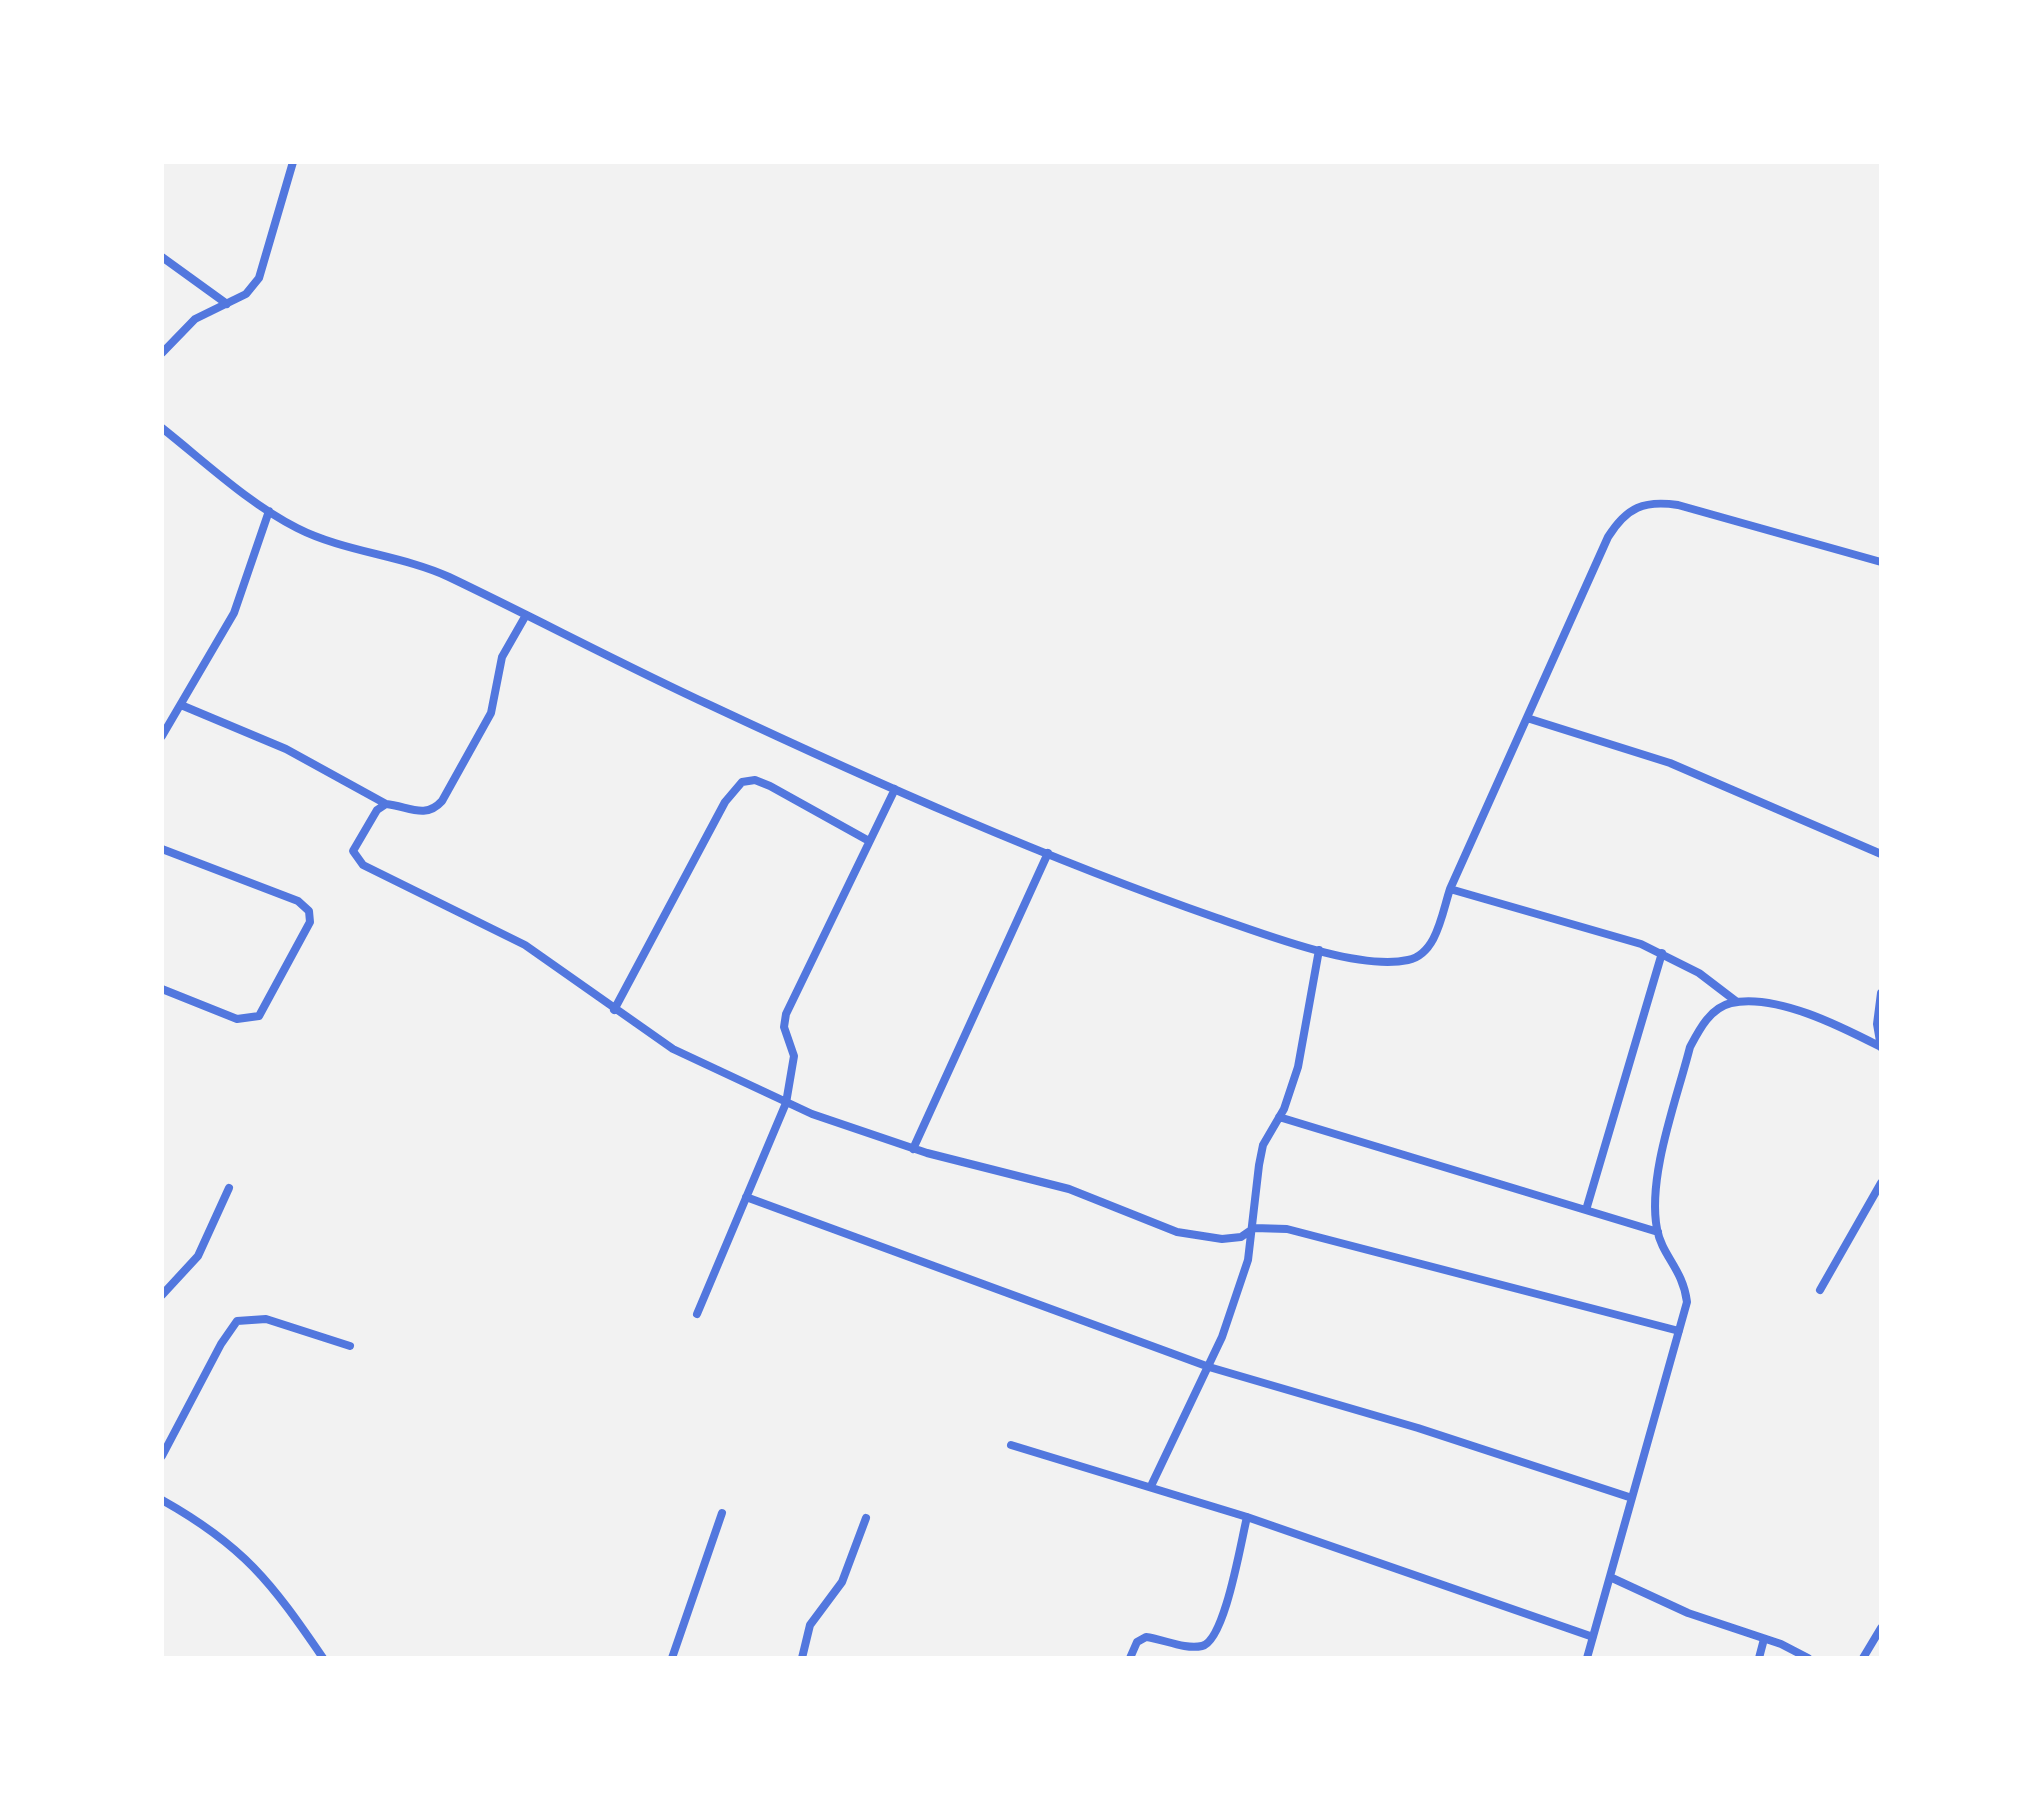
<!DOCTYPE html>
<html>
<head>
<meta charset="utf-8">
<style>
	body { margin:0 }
	#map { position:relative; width:2043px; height:1820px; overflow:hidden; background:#f2f2f2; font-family:Poppins,sans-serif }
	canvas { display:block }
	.frame { position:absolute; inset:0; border:164px solid #fff; pointer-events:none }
</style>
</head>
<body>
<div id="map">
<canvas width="2043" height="1820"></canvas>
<div class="frame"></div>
</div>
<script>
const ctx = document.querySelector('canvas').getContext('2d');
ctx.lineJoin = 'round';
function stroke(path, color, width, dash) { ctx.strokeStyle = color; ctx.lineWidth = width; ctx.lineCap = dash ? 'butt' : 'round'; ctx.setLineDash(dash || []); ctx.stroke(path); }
stroke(new Path2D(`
	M 162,257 L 227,304
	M 162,353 L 195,319 L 246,294 L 259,278 L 293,162
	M 162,428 C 205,462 248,503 297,528 C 344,552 401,555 449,577 C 537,619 623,665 712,706 C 876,783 1045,858 1217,918 C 1264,934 1359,971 1408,960 C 1437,954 1442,913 1450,889 L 1608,537 C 1627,507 1644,500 1678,505 L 1881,562
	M 526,615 L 502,657 L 491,713 L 442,801 C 425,820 408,806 386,804 L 377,810 L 353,851 L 363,865 L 525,945 L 673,1049 L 812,1114 L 927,1153 L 1069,1189 L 1177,1232 L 1222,1239 L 1241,1237 L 1254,1228 L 1287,1229 L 1679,1331
	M 181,705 L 286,749 L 386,804
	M 1527,718 L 1670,763 L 1881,854
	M 162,736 L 234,613 L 269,511
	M 162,849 L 298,901 L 309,911 L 310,922 L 259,1016 L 237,1019 L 162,989
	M 1450,889 L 1641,944 L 1699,973 L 1737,1002
	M 1881,993 L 1877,1024 L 1881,1047
	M 614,1010 L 725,802 L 742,782 L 755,780 L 770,786 L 869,841
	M 1279,1117 L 1658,1232
	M 913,1149 L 1048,853
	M 746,1197 L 1209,1367 L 1418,1428 L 1632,1498
	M 1586,1210 L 1662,953
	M 1820,1290 L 1881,1183
	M 162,1295 L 198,1256 L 229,1188
	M 697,1314 L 786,1103 L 794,1056 L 784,1027 L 786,1014 L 895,789
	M 1011,1445 L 1247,1517 L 1593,1637
	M 162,1456 L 221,1344 L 237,1321 L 266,1319 L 350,1346
	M 1151,1486 L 1222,1337 L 1248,1260 L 1259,1165 L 1263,1145 L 1284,1109 L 1298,1067 L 1319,950
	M 162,1500 C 244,1546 271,1582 323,1658
	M 1610,1577 L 1688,1613 L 1781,1644 L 1808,1658
	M 672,1658 L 722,1513
	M 802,1658 L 810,1625 L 842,1582 L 866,1518
	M 1130,1658 L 1137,1642 L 1146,1637 C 1163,1639 1185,1650 1202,1646 C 1225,1641 1241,1541 1247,1517
	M 1587,1658 L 1687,1302 C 1683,1269 1662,1256 1657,1229 C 1647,1176 1677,1099 1690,1047 C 1699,1030 1710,1008 1731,1003 C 1776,993 1842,1027 1881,1047
	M 1759,1658 L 1764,1639
	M 1863,1658 L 1881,1628`), '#5277de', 8);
</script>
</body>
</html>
